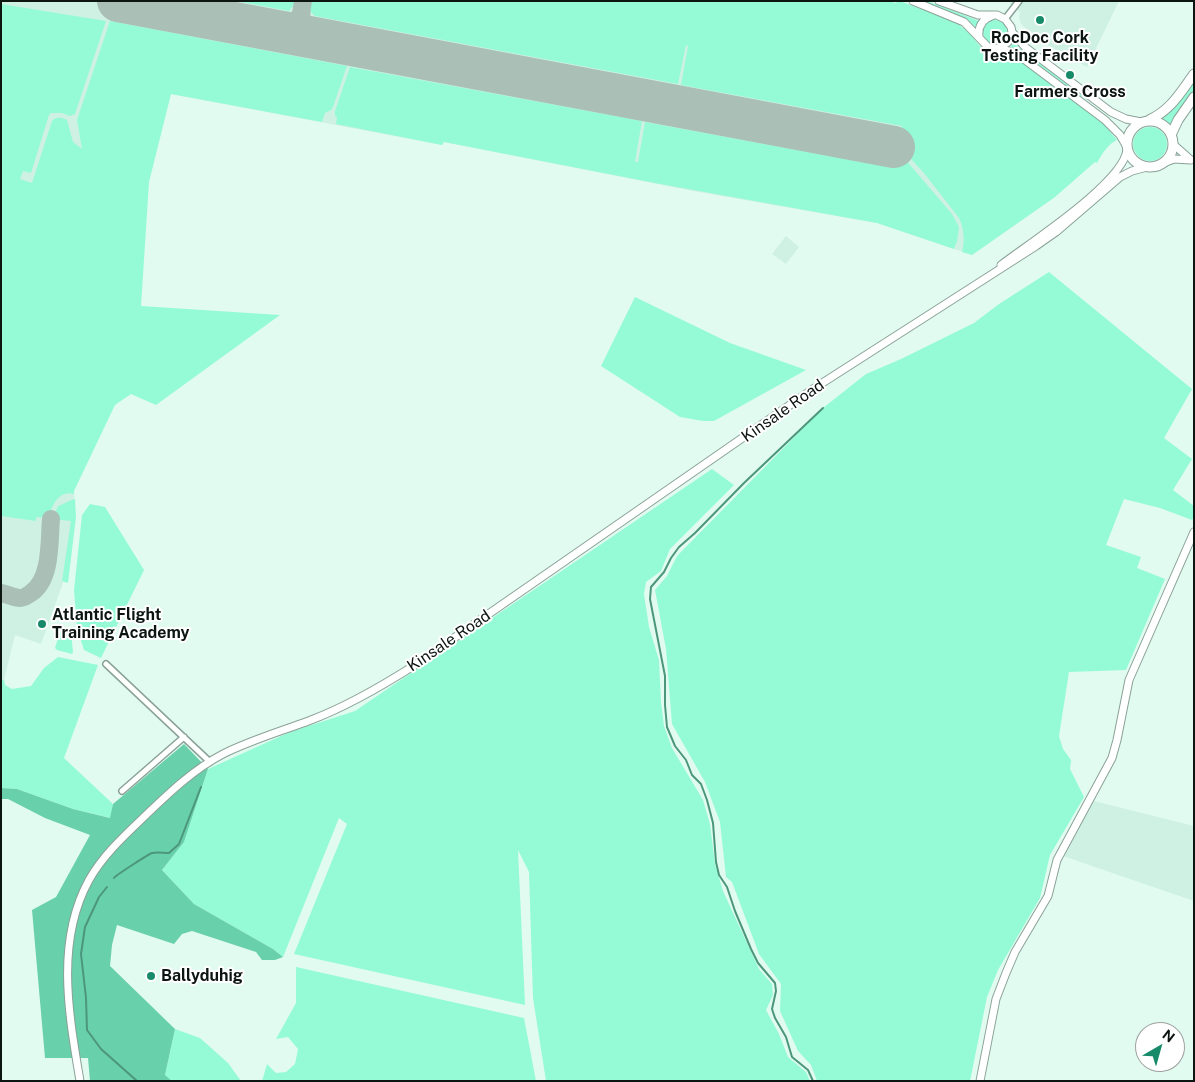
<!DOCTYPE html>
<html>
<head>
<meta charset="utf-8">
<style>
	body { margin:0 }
	#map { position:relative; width:1195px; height:1082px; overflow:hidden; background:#e1fbf0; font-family:"Public Sans",sans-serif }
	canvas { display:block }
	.frame { position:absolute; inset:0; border:2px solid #0c1512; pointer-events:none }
	.north { position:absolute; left:1135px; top:1022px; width:50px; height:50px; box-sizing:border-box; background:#fff; border:1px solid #9ea1a0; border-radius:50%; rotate:38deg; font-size:14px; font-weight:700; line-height:20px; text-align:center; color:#0c1512 }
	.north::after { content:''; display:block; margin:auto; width:18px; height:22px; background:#178a6a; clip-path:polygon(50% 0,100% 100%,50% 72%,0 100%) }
</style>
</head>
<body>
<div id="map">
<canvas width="1195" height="1082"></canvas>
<div class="frame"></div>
<div class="north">N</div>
</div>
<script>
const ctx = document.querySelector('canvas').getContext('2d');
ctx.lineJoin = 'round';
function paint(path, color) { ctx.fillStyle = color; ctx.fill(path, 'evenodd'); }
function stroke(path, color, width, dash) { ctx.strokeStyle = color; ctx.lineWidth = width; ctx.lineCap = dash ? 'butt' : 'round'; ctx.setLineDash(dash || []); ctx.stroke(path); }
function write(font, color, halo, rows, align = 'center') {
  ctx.font = font + ' "Public Sans",sans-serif'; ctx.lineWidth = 4; ctx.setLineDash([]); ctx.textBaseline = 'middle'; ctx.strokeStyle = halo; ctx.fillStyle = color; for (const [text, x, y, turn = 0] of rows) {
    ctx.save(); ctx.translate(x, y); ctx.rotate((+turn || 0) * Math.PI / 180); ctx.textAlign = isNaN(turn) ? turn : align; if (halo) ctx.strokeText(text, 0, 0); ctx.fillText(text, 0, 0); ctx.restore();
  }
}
paint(new Path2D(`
	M 1,1 L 765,1 L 1055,197 L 972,255 L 877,223 L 693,191 L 444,142 L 442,145 L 171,94 L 1,376 Z
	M 1011,1 L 1119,1 L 1087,67 L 1039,40 L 1021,24 L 1019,17 L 1020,12 L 1010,4 Z
	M 786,236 L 799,247 L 786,264 L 772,254 Z
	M 1,465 L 74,491 L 75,511 L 64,580 L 41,644 L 15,635 L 4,680 L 5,685 L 1,684 Z
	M 1090,800 L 1194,826 L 1194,901 L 1060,855 Z`), '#cff1e3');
paint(new Path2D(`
	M 236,1 L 297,1 L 289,11 Z
	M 309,1 L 890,1 L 895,3 L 900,1 L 957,23 L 968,32 L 980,46 L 990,53 L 1005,54 L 1022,62 L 1103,123 L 1117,140 C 1108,144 1102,154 1097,163 L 1095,162 L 1055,197 L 972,255 L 962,252 C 965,241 964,228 959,218 L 924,173 L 899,146 L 902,126 L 681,85 L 688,46 L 686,45 L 678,84 L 315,16 L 309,10 Z
	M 921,1 L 927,1 L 979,21 L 975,27 L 966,18 Z
	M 1,4 L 106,21 L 75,114 L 70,116 L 62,113 L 51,113 L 49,115 L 31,173 L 23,171 L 20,179 L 32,183 L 52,121 C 57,116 61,117 67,120 L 73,142 L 82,149 L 77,120 L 110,21 L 347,66 L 333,107 L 331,110 L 325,113 L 322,122 L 171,94 L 149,182 L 141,306 L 280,315 L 156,405 L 131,394 L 115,405 L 74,491 L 74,494 C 59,490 51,506 49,518 L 36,517 L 36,521 L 1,516 Z
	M983 32a12 12 0 1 1 24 0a12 12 0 1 1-24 0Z
	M 1014,42 L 1017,46 L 1087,99 L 1086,100 L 1018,50 L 1010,47 Z
	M 350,67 L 642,121 L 635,162 L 638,162 L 645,122 L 894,168 L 898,151 L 952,214 L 959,227 L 957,242 L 956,243 L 954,249 L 877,223 L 660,184 L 444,142 L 442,145 L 336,124 L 337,117 L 335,116 L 335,111 Z
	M 1194,78 L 1194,90 L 1170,125 L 1160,118 Z
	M1133 144a17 17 0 1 1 34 0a17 17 0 1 1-34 0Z
	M 1049,272 L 1192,389 L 1164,438 L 1192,459 L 1173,490 L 1194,506 L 1194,517 L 1192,520 L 1160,508 L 1124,499 L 1106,545 L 1141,557 L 1137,568 L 1165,579 L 1126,670 L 1069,672 L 1059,736 L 1063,749 L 1071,760 L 1070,769 L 1084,797 L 1050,855 L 1040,898 L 998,970 L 987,997 L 970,1081 L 817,1081 L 811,1065 L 798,1051 L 780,1011 L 781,984 L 759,954 L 732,882 L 726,877 L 720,822 L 705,782 L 672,724 L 666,649 L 655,590 L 667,576 L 677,556 L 823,408 L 866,374 L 901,359 L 974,323 L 999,304 Z
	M 635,297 L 730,343 L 806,370 L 714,421 L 703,421 L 680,417 L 601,366 Z
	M 712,469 L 734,485 L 670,549 L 661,571 L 646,582 L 644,594 L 649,627 L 659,660 L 661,702 L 664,726 L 672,748 L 703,800 L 710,824 L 715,864 L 723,891 L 759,969 L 772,984 L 773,995 L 766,1010 L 779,1034 L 788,1057 L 806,1072 L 810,1081 L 546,1081 L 533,998 L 529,872 L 518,850 L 525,1005 L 294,954 L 347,824 L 339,818 L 283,957 L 273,949 L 194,904 L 162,870 L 184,842 L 208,769 L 290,732 L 355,711 Z
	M 75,499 L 76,517 L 68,583 L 62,581 L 71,521 L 53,519 L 58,506 C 65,504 67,501 75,499 Z
	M 90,504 L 105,507 L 144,570 L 101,658 L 84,650 L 77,628 L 74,590 L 82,515 Z
	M 61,629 L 71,632 L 73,652 L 72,654 L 57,650 L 55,648 Z
	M 58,657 L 98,665 L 64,758 L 113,804 L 111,818 L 73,809 L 17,789 L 1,788 L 1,680 L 4,680 L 5,685 L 12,689 L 31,686 L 44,668 Z
	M 296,967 L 524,1018 L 536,1081 L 262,1081 L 267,1064 L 276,1073 L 286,1072 L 295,1064 L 298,1049 L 288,1037 L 276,1039 L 296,1003 Z
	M 175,1029 L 200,1038 L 228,1063 L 241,1081 L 172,1081 L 165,1075 Z`), '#95fbd6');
paint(new Path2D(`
	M 184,744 L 208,769 L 184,842 L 162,870 L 194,904 L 273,949 L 283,957 L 275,960 L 262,960 L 256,952 L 192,931 L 182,934 L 174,944 L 117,925 L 112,945 L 110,966 L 175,1029 L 165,1075 L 172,1081 L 90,1081 L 88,1058 L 45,1058 L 32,910 L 56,897 L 90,835 L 45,818 L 8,799 L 1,799 L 1,788 L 17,789 L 73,809 L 110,818 L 113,804 Z`), '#69d0ac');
stroke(new Path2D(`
	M 114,878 C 116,875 149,854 152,853 C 157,852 164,853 169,853 L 179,844 L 201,787
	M 107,887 L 99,897 L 85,927 L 81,954 L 86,998 L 87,1030 L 101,1049 L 137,1081
	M 813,1081 L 808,1070 L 792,1057 L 786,1037 L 775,1018 L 772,1009 L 776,991 L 775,983 L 758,963 L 751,949 L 735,911 L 727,887 L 719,875 L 716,862 L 713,823 L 707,800 L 701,784 L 692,775 L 686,760 L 675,746 L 667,727 L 665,705 L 665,676 L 650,599 L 651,587 L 664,572 L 671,558 L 679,547 L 695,533 L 744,483 L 823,408`), '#4c967d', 2);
stroke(new Path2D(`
	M 155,1 L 162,7 L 170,11
	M 303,1 C 299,21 301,31 321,39
	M 275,31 C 288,29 296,25 301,13
	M 1,593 C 7,594 14,598 20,598 C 24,598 28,595 31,593 C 52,579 49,541 51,519`), '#aac0b7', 18);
stroke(new Path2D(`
	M 118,1 L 894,147`), '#aac0b7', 42);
const street = new Path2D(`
	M 1005,19 L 1019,1
	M 106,664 L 210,762
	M 122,791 L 184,737`);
const secondary = new Path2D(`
	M 913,1 L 964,22 L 988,47 L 1003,49 L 1017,54 L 1105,120 L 1120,135 L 1127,147
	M 939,1 L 978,15 L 997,15 L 1005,19 L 1011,27 L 1012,32 L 1025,47 L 1111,112 L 1126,119 L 1141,122
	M 979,37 C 978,27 982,19 992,16
	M 999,48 L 1008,42 L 1012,32
	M 1173,144 L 1191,160
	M 1161,164 L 1174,159 L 1191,160
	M 1001,265 C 1028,244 1125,182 1127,149
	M 80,1081 C 69,1015 55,942 89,880 C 103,855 125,835 146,815 C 169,793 194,769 223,754 C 251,740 282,731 311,720 C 348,706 382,686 415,665 L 813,389 L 1036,246 L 1056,232 L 1120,177 L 1132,171 L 1147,167
	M 980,1081 L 996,999 L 1006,973 L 1015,952 L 1048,896 L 1057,860 L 1112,758 L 1117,740 L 1129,680 L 1194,532`);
const highway = new Path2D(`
	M 1149,120 C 1171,110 1180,93 1194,74
	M1127 144a23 23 0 1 1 46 0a23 23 0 1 1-46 0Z
	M 1171,135 L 1178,120 L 1194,97`);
stroke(street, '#8aa298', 8);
stroke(secondary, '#8aa298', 9);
stroke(highway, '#8aa298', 11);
stroke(street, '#fff', 5);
stroke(secondary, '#fff', 7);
stroke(highway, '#fff', 9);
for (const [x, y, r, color] of [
	[1040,20,5,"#178a6a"],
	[1070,75,5,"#178a6a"],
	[42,624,5,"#178a6a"],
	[151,976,5,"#178a6a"]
]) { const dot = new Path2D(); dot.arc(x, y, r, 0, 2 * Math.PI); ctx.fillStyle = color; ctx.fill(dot); stroke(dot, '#fff', 2); }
write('bold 16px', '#0c1512', '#fff', [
	["RocDoc Cork",1040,38],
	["Testing Facility",1040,56],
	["Farmers Cross",1070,92],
	["Atlantic Flight",52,615,"left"],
	["Training Academy",52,633,"left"],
	["Ballyduhig",161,976,"left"]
]);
write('16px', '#0c1512', '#fff', [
	["Kinsale Road",783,411,-35],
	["Kinsale Road",449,641,-34]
]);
</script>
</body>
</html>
